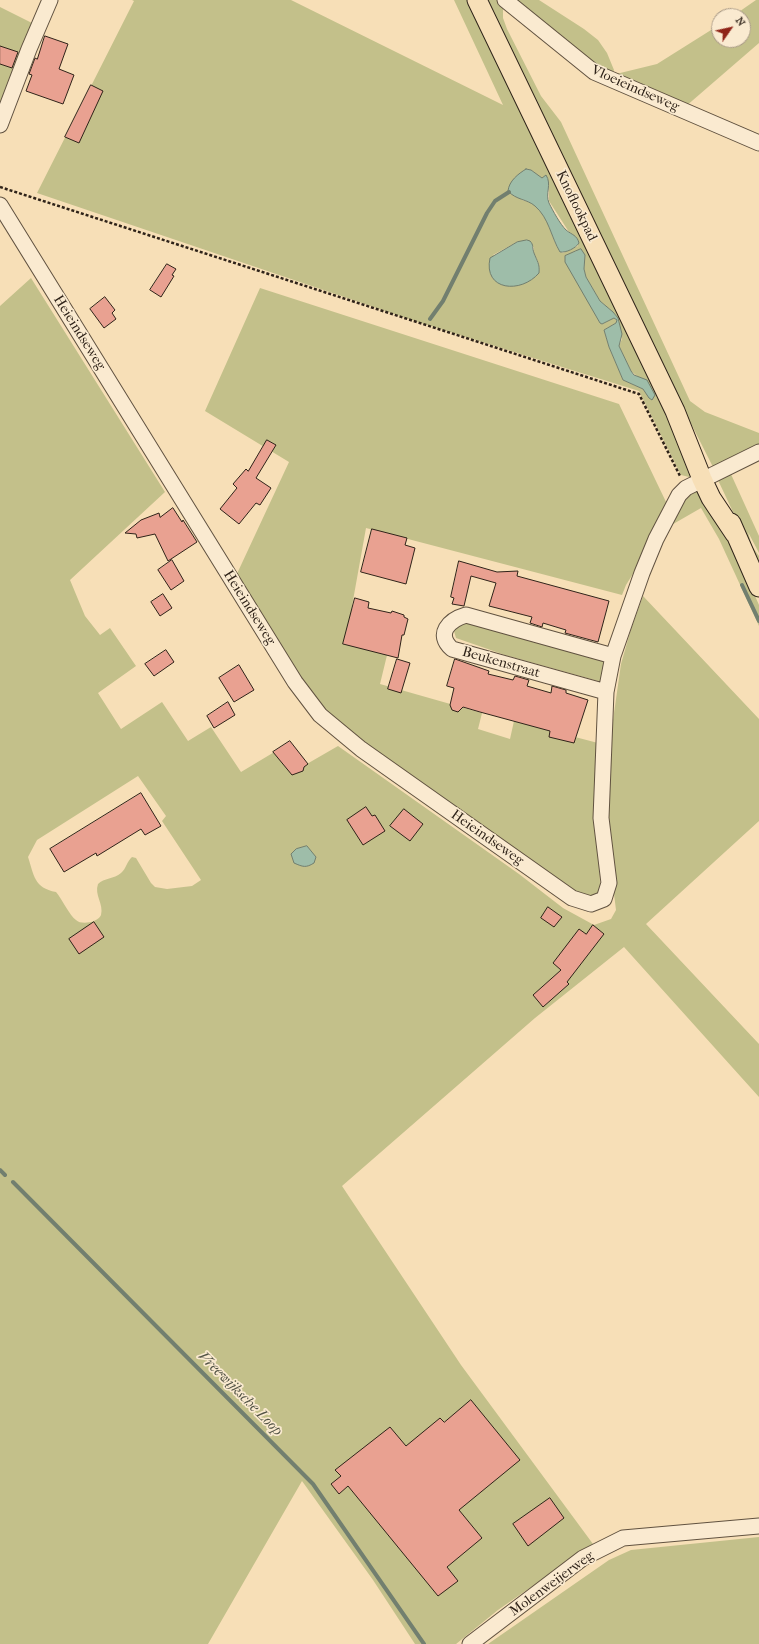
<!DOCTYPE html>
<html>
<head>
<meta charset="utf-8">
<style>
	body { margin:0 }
	#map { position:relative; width:759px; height:1644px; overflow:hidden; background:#f7dfb7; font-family:"IM FELL French Canon",serif }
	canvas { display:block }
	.north { position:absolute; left:711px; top:8px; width:40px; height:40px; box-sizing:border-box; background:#faead0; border:1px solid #a99a87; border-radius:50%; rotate:56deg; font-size:11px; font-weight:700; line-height:16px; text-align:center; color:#2f2319 }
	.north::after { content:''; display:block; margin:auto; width:14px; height:18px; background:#8f2418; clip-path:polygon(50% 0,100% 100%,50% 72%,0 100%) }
</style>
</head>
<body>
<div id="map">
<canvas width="759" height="1644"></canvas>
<div class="north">N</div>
</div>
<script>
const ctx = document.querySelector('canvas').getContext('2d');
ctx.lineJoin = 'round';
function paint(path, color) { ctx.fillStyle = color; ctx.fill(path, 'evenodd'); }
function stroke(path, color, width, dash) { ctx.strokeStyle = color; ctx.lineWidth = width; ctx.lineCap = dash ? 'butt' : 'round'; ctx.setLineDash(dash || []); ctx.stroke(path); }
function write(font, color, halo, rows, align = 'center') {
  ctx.font = font + ' "IM FELL French Canon",serif'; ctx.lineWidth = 3.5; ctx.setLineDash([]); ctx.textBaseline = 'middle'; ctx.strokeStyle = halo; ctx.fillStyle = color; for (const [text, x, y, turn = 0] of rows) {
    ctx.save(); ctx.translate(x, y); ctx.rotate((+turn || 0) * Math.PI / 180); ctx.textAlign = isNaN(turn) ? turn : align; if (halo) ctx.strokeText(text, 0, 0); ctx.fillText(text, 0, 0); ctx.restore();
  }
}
paint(new Path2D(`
	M 132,0 L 291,0 L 503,105 L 454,0 L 468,0 L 695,476 L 689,477 L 681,475 L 639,391 L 418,322 L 37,193 L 134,1 ZM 526,169 L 531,170 L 542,179 L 545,178 L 549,188 L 549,201 L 578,246 L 563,253 L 560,252 C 551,238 548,214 534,205 C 531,202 525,201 522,200 ZM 517,242 L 534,247 C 532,256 541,260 539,273 L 493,255 ZM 576,251 L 585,255 L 584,269 L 586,277 L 600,301 L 613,312 L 618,318 L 622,339 L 619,346 L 631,371 L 637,376 L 652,400 L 643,389 L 623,380 L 609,347 L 604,330 L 616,323 L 617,320 L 614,318 L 602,324 L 600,323 L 592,306 L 572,254 Z
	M 484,0 L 500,0 L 503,3 L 503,18 L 507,29 L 541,96 L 561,122 L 690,401 L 705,412 L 759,433 L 759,448 L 714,469 L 672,386 Z
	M 511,0 L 539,0 L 584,29 L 598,40 L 607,53 L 614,70 L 612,75 L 657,64 L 719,25 L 719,40 L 743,40 L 743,16 L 733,16 L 756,0 L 759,0 L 759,43 L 685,107 C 656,94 623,84 595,67 C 565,48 538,23 511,0 Z
	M 0,7 L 34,24 L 0,113 Z
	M 31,278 L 165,492 L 70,580 L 85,616 L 100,635 L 110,628 L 136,666 L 98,693 L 121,729 L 162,702 L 188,741 L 211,727 L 241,772 L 281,748 L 293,772 L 338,746 L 519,874 L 563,908 L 594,925 L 611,919 L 616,910 L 608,846 L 606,779 L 613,720 L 621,664 L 631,629 L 643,596 L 759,719 L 759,821 L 646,924 L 759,1044 L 759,1097 L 624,947 L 535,1018 L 342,1186 L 461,1365 L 593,1544 L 498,1610 L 456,1644 L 415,1644 L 373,1580 L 302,1481 L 208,1644 L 0,1644 L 0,306 ZM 138,776 L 166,816 L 162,821 L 201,880 L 192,886 L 167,889 L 155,887 L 151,883 L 136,858 L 132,857 C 127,861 126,869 121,873 C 114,879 104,878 98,884 C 94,895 104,904 101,915 C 100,918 96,920 94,921 C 89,923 80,924 76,920 C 70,916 62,899 56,892 C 34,888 34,875 28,857 L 37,840 Z
	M 260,288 L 619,404 L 667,504 L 644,556 L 626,585 L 622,595 L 366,528 L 352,606 L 353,621 L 389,647 L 380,684 L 482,713 L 478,729 L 510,739 L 514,721 L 598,743 L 600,887 L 599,893 L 585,899 L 321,714 L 235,578 L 289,462 L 205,411 Z
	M 730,472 L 759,536 L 759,553 L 748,532 L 752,546 L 759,556 L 759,567 L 717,478 Z
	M 702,487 L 736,553 L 759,605 L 759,626 L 719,539 L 701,508 L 668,527 L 686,496 Z
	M 456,619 L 608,660 L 605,681 L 598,681 L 505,655 L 456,638 L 454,631 Z
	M 759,1537 L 759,1644 L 488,1644 L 609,1560 L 631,1550 Z`), '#c3c08a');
const water = new Path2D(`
	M 526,169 L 531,170 L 542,178 L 546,175 C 552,184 545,194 549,203 C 553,211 560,224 566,230 C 572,235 577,235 579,243 C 576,248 566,253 560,252 C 551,237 549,218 535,206 C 527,199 516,200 508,191 C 509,181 518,174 526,169 Z
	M 527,240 L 530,241 C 534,245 532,248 534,253 C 537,261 540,264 539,273 C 521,294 483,291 490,258 L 517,242 Z
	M 581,249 L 585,255 L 584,269 L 586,277 L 600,301 L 613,312 L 618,318 L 622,334 L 619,346 L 631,371 L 634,375 L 647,380 L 655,395 L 652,400 L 649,398 L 643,389 L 623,380 L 609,347 L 604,330 L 616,323 L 617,320 L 614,318 L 602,324 L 600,323 L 565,262 L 565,256 Z
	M 307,846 L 316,857 L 314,863 C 306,868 303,867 294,863 L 291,854 L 296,849 Z`);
paint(water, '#9ebda9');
stroke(water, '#727f6f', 1);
stroke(new Path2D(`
	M 430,319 L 443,301 L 487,213 L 495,201 L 509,192
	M 742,585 L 759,621
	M 0,1170 L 5,1175
	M 13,1182 L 313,1484 L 424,1644`), '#727f6f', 4);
const building = new Path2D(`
	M 45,36 L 68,44 L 59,69 L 74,75 L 63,104 L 26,91 L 32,75 L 29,74 L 35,58 L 37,59 Z
	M 0,46 L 18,52 L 12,68 L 0,64 Z
	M 91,85 L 103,91 L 79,143 L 65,137 Z
	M 167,264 L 176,269 L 172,275 L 174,276 L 161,297 L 150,290 Z
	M 105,297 L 115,310 L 112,313 L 116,319 L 104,328 L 90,309 Z
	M 267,440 L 276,445 L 256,478 L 271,488 L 260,505 L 256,503 L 239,524 L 220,509 L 237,488 L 233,484 L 246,469 L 248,471 Z
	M 173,508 L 182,522 L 183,520 L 197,542 L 168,561 L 155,534 L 137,538 L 136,534 L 125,533 L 141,520 L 159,513 L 160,517 Z
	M 372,529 L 407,538 L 405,545 L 415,548 L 406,584 L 361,572 Z
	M 172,560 L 184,581 L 171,590 L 158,570 Z
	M 459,561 L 497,572 L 518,571 L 517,576 L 609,601 L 598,642 L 565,633 L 566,630 L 543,623 L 542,627 L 530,623 L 532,617 L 489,606 L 496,583 L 471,576 L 464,606 L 452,604 L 454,598 L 451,597 Z
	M 163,594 L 172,608 L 160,616 L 151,602 Z
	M 355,598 L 369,602 L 368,608 L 391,613 L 392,611 L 404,615 L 404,617 L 408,619 L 404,635 L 402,635 L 398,658 L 343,644 Z
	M 166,650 L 174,662 L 154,676 L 145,664 Z
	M 397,659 L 410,663 L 401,693 L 388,689 Z
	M 455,659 L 489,671 L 488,674 L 513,680 L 515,676 L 529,680 L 527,686 L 551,693 L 552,686 L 566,690 L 566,693 L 588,700 L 574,743 L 549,737 L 550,731 L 480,712 L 463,707 L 458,712 L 452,710 L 450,705 L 454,688 L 447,686 Z
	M 239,665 L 254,690 L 234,702 L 219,678 Z
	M 228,702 L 235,715 L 214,728 L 207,716 Z
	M 290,741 L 308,764 L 304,767 L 303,771 L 292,775 L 273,752 Z
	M 141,793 L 161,826 L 145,835 L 141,829 L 97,856 L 96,853 L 64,872 L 50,849 Z
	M 366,807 L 372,816 L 375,815 L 385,831 L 363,845 L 347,820 Z
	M 404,809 L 423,824 L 410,841 L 390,826 Z
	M 548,907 L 562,917 L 554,927 L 541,918 Z
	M 94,922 L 104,937 L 79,954 L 69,939 Z
	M 593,925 L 604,934 L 567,982 L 569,984 L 543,1007 L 533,995 L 561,970 L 553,963 L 579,929 L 586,934 Z
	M 471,1400 L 520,1460 L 459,1510 L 482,1538 L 447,1567 L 458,1581 L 438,1596 L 348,1486 L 339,1494 L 331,1484 L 341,1476 L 335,1470 L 390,1427 L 406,1446 L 440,1418 L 444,1422 Z
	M 550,1498 L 564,1518 L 528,1546 L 513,1524 Z`);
paint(building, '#e9a191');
stroke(building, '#2f2319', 1);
const minor = new Path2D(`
	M 505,0 L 594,72 L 759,143
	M 0,125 L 29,49 L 50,0
	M 0,205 L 295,682 L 320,715 L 361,749 L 572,898 L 591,904 L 604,899 L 609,883 L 601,818 L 606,692 L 613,656 L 642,573 L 656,539 L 679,495 L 686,488 L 759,452
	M 606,692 L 452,649 C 435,634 449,620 466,615 L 613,656
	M 470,1644 L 583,1558 L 623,1538 L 759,1526`);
const major = new Path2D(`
	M 477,0 L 675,411 L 702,479 L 711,498 L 735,534
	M 731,523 L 759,587`);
stroke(minor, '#615240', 17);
stroke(major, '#2f2319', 21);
stroke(new Path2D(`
	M 0,187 L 639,394 L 680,476`), '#2f2319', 2.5, [3, 2]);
stroke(minor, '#faead0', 15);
stroke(major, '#f7dfb7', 19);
write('14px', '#2f2319', '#faead0', [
	["Vloeieindseweg",635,89,24],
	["Knoflookpad",576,206,64],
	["Heieindseweg",79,333,58],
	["Heieindseweg",249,608,58],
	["Beukenstraat",501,663,16],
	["Heieindseweg",487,838,35],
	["Molenweijerweg",552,1584,-36]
]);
write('italic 15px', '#505144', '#faead0', [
	["Vreewijksche Loop",240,1394,45]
]);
</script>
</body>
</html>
